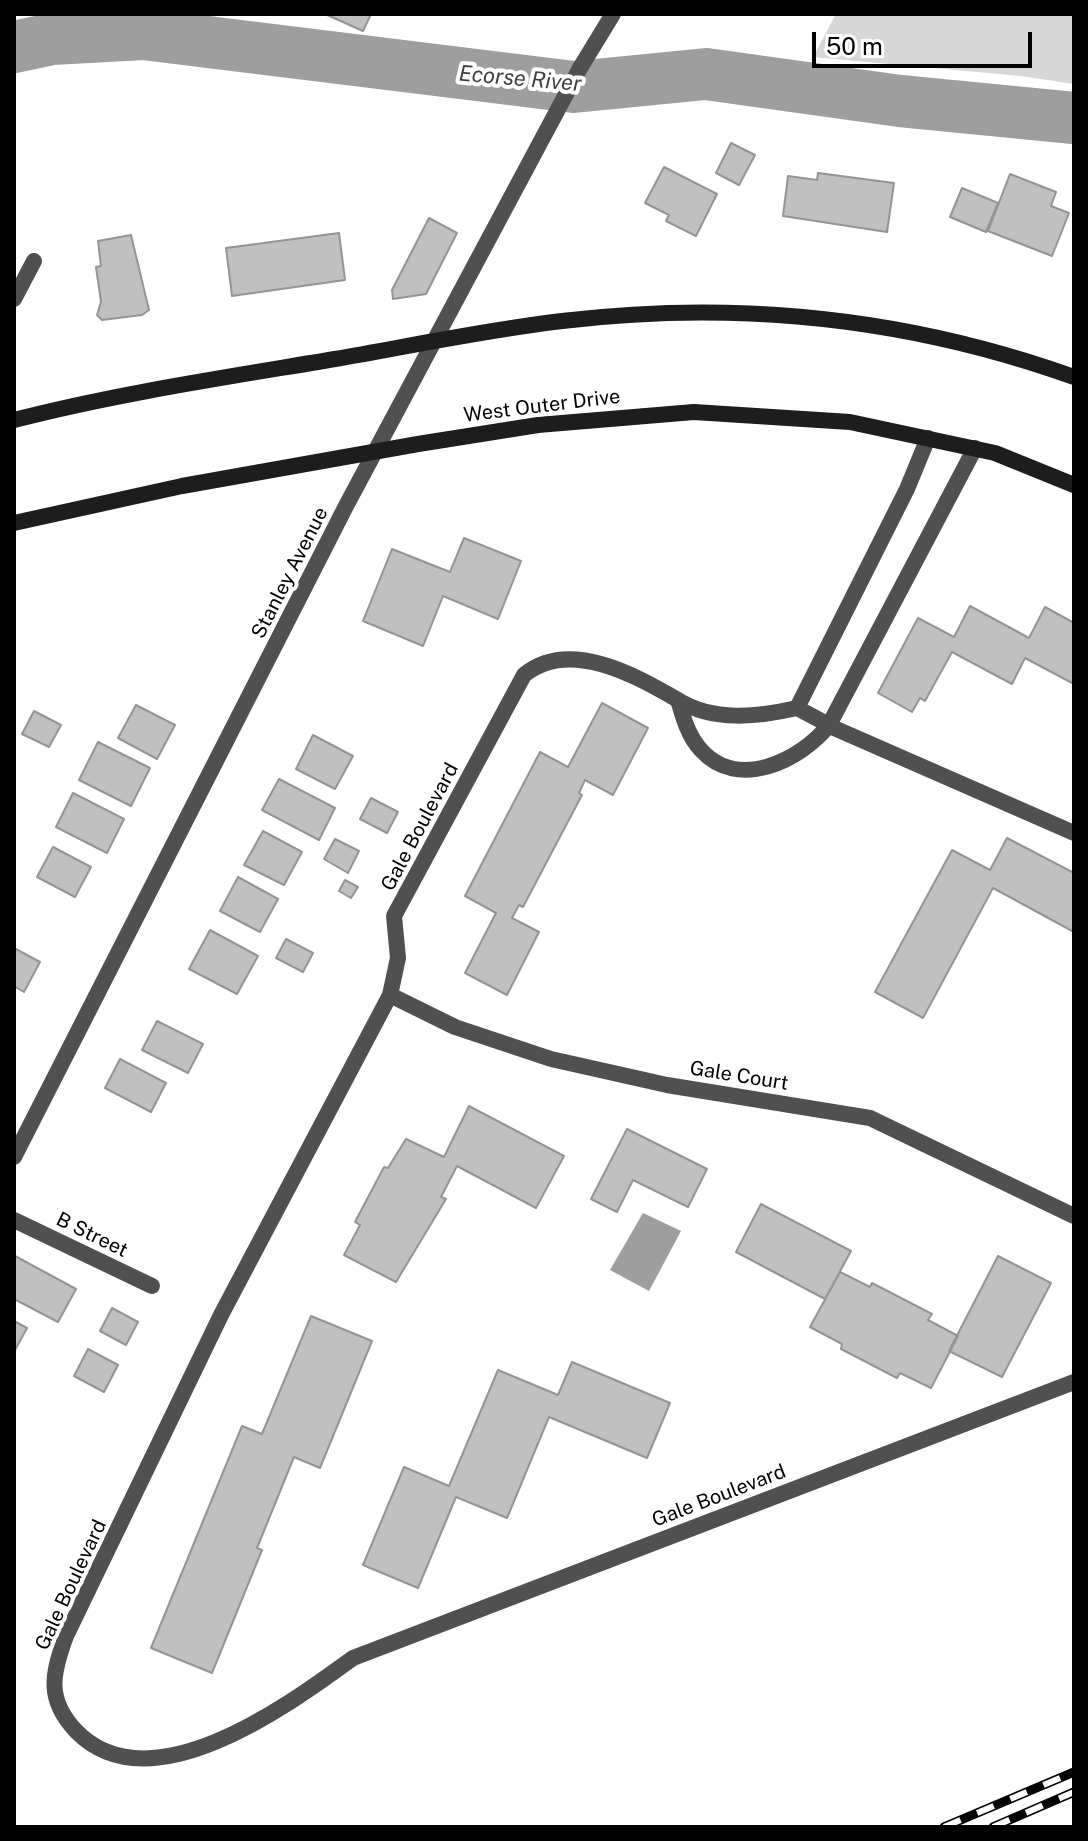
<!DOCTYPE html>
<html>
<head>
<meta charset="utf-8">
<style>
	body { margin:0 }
	#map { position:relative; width:1088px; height:1841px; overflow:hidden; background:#fff; font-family:"Public Sans",sans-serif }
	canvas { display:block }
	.frame { position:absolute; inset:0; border:16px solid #000; pointer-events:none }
	.scale { position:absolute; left:812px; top:32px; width:220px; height:36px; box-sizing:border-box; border:4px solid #000; border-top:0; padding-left:10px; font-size:24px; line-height:28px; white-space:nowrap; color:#000; -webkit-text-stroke:6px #fff; paint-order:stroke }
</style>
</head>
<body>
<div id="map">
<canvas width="1088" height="1841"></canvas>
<div class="frame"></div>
<div class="scale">50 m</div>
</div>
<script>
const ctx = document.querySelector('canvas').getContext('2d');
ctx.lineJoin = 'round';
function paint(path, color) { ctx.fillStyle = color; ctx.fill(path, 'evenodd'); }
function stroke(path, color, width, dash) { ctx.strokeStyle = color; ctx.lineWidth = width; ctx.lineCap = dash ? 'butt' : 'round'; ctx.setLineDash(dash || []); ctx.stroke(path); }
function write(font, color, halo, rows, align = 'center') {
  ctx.font = font + ' "Public Sans",sans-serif'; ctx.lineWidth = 8; ctx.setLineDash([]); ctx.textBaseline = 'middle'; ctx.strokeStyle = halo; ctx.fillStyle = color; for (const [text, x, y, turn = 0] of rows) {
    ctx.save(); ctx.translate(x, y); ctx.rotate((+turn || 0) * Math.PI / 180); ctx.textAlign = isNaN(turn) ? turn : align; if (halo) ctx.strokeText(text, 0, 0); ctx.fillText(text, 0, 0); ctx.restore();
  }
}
paint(new Path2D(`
	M 836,14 L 1074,14 L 1074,84 L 1021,76 L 813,57 Z`), '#d7d7d7');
paint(new Path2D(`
	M 643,1213 L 681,1231 L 649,1291 L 610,1270 Z`), '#9e9e9e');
stroke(new Path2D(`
	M 14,47 L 52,39 L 143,34 L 574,87 L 706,74 L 900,101 L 1074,118`), '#9e9e9e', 52);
const building = new Path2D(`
	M 325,14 L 371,14 L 363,31 Z
	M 731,143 L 755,155 L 739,185 L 716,173 Z
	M 664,167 L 717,194 L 696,236 L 666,221 L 669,215 L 645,203 Z
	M 818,173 L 894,183 L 887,232 L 783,216 L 788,176 L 817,180 Z
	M 1010,174 L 1056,192 L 1051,206 L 1069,213 L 1052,256 L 988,231 Z
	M 962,188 L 998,203 L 986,232 L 950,217 Z
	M 429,218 L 457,233 L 426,294 L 393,299 L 392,290 Z
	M 339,233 L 345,280 L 232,296 L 226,248 Z
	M 131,235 L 149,310 L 142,315 L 102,320 L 97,315 L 101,302 L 96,267 L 101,266 L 98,241 Z
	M 464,538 L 521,561 L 498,619 L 443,596 L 423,646 L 363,621 L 392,549 L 450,572 Z
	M 970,606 L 1029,638 L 1045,607 L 1074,623 L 1074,684 L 1025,658 L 1012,684 L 952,652 L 925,701 L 920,698 L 912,712 L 878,693 L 918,618 L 954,637 Z
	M 602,703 L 648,728 L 613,795 L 585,780 L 579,793 L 582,795 L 523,907 L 519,905 L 512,918 L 539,932 L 507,995 L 465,973 L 496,913 L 465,896 L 540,752 L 568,767 Z
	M 136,705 L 175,725 L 157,759 L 118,738 Z
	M 34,711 L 61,725 L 49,747 L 22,734 Z
	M 313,735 L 353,756 L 335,789 L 296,769 Z
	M 98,742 L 150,768 L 131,806 L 79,780 Z
	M 279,779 L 335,808 L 319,840 L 262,810 Z
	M 73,793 L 124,819 L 107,853 L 56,827 Z
	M 371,798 L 398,812 L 387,833 L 360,819 Z
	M 263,831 L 302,852 L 284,885 L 244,865 Z
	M 1007,838 L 1074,873 L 1074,932 L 993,888 L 923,1018 L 875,992 L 952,850 L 990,870 Z
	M 335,839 L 359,851 L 348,873 L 324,859 Z
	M 53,847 L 91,867 L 75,897 L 37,877 Z
	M 238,877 L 278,899 L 260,932 L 220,911 Z
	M 345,880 L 358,887 L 351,898 L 339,891 Z
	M 210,930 L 258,956 L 237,994 L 189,969 Z
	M 286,939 L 313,953 L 303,972 L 276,958 Z
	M 14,948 L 40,962 L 24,992 L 14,986 Z
	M 157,1021 L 203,1044 L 188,1073 L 142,1050 Z
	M 120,1059 L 166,1083 L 151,1112 L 105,1088 Z
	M 469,1106 L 564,1156 L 536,1208 L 457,1166 L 441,1197 L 446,1199 L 396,1282 L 344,1255 L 360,1225 L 355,1222 L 384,1167 L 388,1168 L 406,1139 L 444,1157 Z
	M 627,1129 L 707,1169 L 688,1207 L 633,1180 L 617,1212 L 591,1199 Z
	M 761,1204 L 851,1251 L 825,1299 L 736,1252 Z
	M 15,1256 L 76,1289 L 58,1322 L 14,1299 Z
	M 998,1256 L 1051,1283 L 1002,1377 L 949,1351 Z
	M 840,1272 L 870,1287 L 872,1283 L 932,1314 L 928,1320 L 958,1336 L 931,1388 L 900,1373 L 897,1378 L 841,1349 L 842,1344 L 810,1327 Z
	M 112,1308 L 138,1322 L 126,1345 L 100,1331 Z
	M 311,1316 L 372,1341 L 320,1468 L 294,1457 L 257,1548 L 262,1550 L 212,1673 L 151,1648 L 242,1426 L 262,1434 Z
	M 14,1321 L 27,1328 L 14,1352 Z
	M 88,1349 L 118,1365 L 104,1392 L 74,1376 Z
	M 572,1362 L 670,1403 L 647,1458 L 549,1417 L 507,1518 L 456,1497 L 418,1588 L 363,1565 L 404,1467 L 449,1486 L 498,1370 L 558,1395 Z`);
paint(building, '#c0c0c0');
stroke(building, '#949494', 2);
stroke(new Path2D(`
	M 14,299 L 34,261
	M 975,448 L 829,725 C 800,761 738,791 701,750 C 688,736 683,717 678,700 C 713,722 758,717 797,708 L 829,725 L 834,728 L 1074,833
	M 678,700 C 635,675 569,638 524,675 L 394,916 L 398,958 L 390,995 L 221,1315 L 66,1636 C 52,1674 46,1699 76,1731 C 150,1807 287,1706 353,1658 L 1074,1382
	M 797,708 L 907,489 L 928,438
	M 390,995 L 455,1027 L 551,1059 L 667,1085 L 870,1118 L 1074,1216
	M 14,1157 L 346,506 L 580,68 L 613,14
	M 14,1220 L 152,1286`), '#505050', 16);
stroke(new Path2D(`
	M 14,420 C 119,393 228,377 335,359 C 410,346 486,330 562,321 C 736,300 909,318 1074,377
	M 14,523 L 182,486 L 418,444 L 538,425 L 694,412 L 850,422 L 995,453 L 1074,485`), '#1d1d1d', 16);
const rail = new Path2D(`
	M 944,1827 L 1074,1772
	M 993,1827 L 1074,1792`);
stroke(rail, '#000', 9);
stroke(rail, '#fff', 6, [18]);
write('20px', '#000', '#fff', [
	["West Outer Drive",542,406,-7],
	["Stanley Avenue",290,573,-63],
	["Gale Boulevard",420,827,-62],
	["Gale Court",739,1076,9],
	["B Street",92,1235,26],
	["Gale Boulevard",719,1496,-21],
	["Gale Boulevard",71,1585,-65]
]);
write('italic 22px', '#3f3f3f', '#fff', [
	["Ecorse River",520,79,5]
]);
</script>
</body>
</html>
